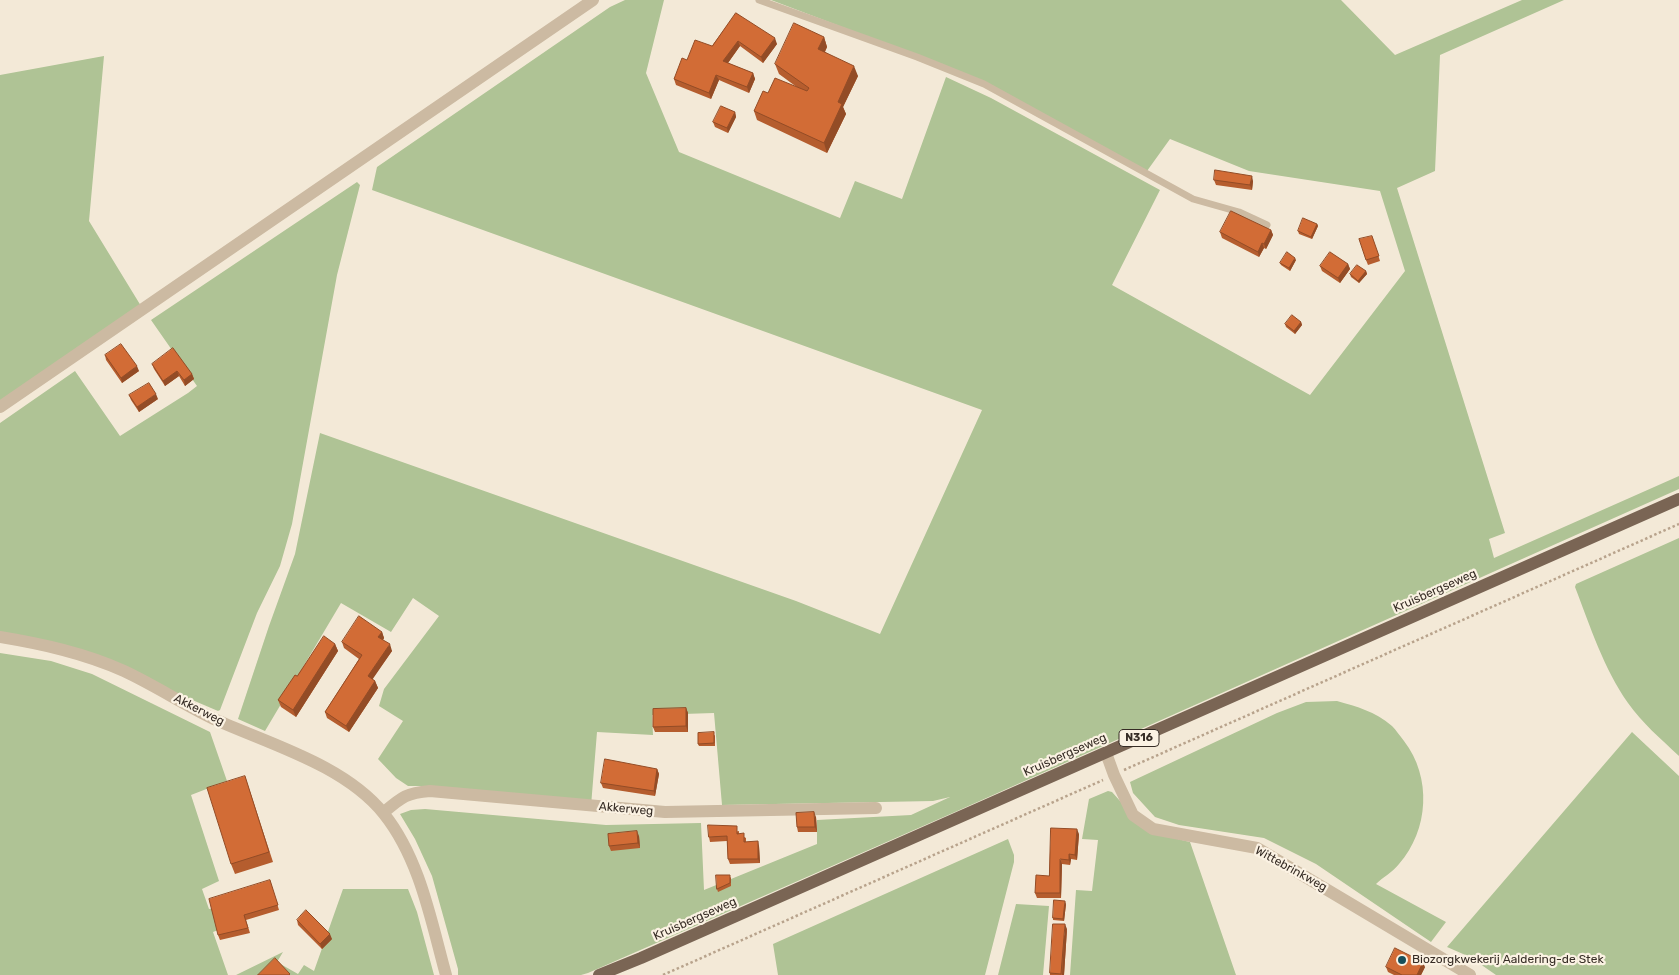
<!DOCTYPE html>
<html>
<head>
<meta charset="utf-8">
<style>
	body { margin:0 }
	canvas { display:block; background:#f3e9d7 }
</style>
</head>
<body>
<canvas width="1679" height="975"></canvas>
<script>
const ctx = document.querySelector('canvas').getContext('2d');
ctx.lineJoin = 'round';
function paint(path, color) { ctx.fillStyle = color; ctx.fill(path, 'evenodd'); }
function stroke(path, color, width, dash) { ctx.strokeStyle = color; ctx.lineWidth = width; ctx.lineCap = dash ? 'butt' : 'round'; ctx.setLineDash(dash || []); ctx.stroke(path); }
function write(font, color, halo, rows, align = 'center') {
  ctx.font = font + ' Rubik,sans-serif'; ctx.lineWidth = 4.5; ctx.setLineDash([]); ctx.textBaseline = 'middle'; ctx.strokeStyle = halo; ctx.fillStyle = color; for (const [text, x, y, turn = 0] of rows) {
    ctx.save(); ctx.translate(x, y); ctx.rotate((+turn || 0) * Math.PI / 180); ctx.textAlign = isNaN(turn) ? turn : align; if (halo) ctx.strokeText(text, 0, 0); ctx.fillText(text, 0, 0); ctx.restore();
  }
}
paint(new Path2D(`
	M 625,0 L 664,0 L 646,73 L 679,152 L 840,218 L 855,181 L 902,199 L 946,77 L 991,98 L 1160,190 L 1112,285 L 1310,395 L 1405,271 L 1380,191 L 1249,171 L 1170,139 L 1147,171 L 958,71 L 771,0 L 1341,0 L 1395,55 L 1522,0 L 1564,0 L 1440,55 L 1435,171 L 1397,188 L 1505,533 L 1489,539 L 1494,558 L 1679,476 L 1679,489 L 955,812 L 588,973 L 581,975 L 458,975 L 458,969 L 432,876 L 415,839 L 400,814 L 411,810 L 425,809 L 606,825 L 701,823 L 704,890 L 817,844 L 817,820 L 911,815 L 950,797 L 933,801 L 722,805 L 714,713 L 652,715 L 653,735 L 597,732 L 591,806 L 489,797 L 420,786 L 408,786 L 396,778 L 378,759 L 403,721 L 379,706 L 384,689 L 439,616 L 413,598 L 391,632 L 341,603 L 265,731 L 238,719 L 269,626 L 295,554 L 320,433 L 796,601 L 880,634 L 982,410 L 372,190 L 377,167 L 610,7 Z
	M 104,56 L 89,221 L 141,306 L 0,403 L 0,75 Z
	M 357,182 L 360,185 L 337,275 L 292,524 L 280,566 L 257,613 L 220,710 L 218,711 L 85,654 L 0,637 L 0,423 L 75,371 L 120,436 L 188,393 L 197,386 L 151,320 Z
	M 1679,538 L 1679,756 C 1661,739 1642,723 1628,703 C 1604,669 1590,626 1575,587 L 1576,584 Z
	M 0,653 L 51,661 L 92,674 L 210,732 L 227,781 L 191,795 L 219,881 L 202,889 L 209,909 L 214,908 L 221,929 L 213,932 L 228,975 L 0,975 Z
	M 1337,701 C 1358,707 1374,711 1392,726 C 1396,730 1400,736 1404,741 C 1432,777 1429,830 1399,864 C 1393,872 1383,877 1376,884 L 1446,922 L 1431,942 L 1316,864 L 1264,838 L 1179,825 L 1155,817 L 1133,793 L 1130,782 L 1277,713 L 1306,702 Z
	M 1632,732 L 1679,776 L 1679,975 L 1496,975 L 1470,957 L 1447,947 Z
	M 1108,791 L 1112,792 L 1138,821 L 1161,835 L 1190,842 L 1236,975 L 1070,975 L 1076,890 L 1092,891 L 1098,840 L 1082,839 L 1089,799 Z
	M 1008,839 L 1014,855 L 1014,862 L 985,975 L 778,975 L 773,944 Z
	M 343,889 L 408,889 L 417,912 L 434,975 L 236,975 L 283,952 L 277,962 L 298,974 L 304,965 L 314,971 Z
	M 1016,904 L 1049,906 L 1043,975 L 998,975 Z`), '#afc395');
stroke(new Path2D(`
	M 1124,770 L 1679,524
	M 663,975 L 1103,780`), '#b8a38c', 2.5, [2.5, 2.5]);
stroke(new Path2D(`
	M 759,0 L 917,57 L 984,84 L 1193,199 L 1239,212 L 1267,225`), '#ccbaa2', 7);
stroke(new Path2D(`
	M 0,407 L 593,0
	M 0,637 C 42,644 84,653 124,671 C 154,685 183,704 214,719 C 269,744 345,765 384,814 C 420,859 431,921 446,975
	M 1106,753 L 1114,775 L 1133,815 L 1153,829 L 1257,848 L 1470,975
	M 383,813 C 402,797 406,793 430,791 L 665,812 L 876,808`), '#ccbaa2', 12);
stroke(new Path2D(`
	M 599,975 L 641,958 L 1679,499`), '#7a6554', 12);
paint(new Path2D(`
	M 736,13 L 777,44 L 763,63 L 740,46 L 728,63 L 753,73 L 755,79 L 749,93 L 719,80 L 711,99 L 676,85 L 674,79 L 687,60 L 712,46 Z
	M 824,37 L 827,47 L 825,52 L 858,76 L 843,107 L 846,114 L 827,153 L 757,120 L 754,111 L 768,93 L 798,88 L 779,74 L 775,64 Z
	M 735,112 L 736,117 L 728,133 L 715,127 L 713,122 Z
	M 1214,180 L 1253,181 L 1252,190 L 1216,185 Z
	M 1317,224 L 1318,226 L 1312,239 L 1299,234 L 1298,231 Z
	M 1271,230 L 1273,235 L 1266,249 L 1264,248 L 1259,257 L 1222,238 L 1220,232 Z
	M 1372,236 L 1380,261 L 1368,265 L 1366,260 Z
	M 1296,260 L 1290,271 L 1281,265 L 1280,263 Z
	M 1348,264 L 1350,269 L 1340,283 L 1322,271 L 1320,266 Z
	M 1366,271 L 1367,274 L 1359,283 L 1351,277 L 1350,274 Z
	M 1301,322 L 1302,325 L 1295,334 L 1286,327 L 1285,324 Z
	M 105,355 L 139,371 L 122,383 L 106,360 Z
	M 152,364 L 192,374 L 194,379 L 185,386 L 179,376 L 165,386 L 154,369 Z
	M 129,395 L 158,399 L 139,412 L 131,400 Z
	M 382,632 L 384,638 L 383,640 L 392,651 L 372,679 L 375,681 L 378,688 L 349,732 L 327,718 L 325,712 L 359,659 L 344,648 L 342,642 Z
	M 335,644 L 338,651 L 296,717 L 281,707 L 278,700 Z
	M 686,708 L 688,713 L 688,732 L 655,732 L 653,727 Z
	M 715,735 L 715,746 L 699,746 L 698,744 Z
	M 657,769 L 659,774 L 655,796 L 603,788 L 601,783 Z
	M 245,776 L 273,862 L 235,874 L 231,864 Z
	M 816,817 L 817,832 L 798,832 L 797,827 Z
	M 739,831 L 739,834 L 746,838 L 746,842 L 759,846 L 760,863 L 730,864 L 728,859 L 727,841 L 710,842 L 709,837 Z
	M 1079,834 L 1077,860 L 1071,859 L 1070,865 L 1062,864 L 1061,898 L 1037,898 L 1035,893 L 1049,876 Z
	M 639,836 L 640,848 L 611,851 L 609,846 Z
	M 731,877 L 731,886 L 718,892 L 717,889 Z
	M 270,880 L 279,910 L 246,920 L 250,933 L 220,940 L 218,935 Z
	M 1066,904 L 1064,921 L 1053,920 L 1053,918 Z
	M 297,920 L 332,939 L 322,949 L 298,925 Z
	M 1067,929 L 1064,975 L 1050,975 L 1050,973 Z
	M 1386,967 L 1425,967 L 1421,975 L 1394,975 L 1388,972 Z`), '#b55d2e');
paint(new Path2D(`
	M 824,37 L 827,47 L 821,59 L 818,49 Z
	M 775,38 L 777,44 L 763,63 L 761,57 Z
	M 738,41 L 740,46 L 725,67 L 723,61 Z
	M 854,66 L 858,76 L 843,107 L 846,114 L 827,153 L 824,143 L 838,102 Z
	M 753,73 L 755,79 L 749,93 L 747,87 Z
	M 716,75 L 719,80 L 711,99 L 709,93 Z
	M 735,112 L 736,117 L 728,133 L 727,128 Z
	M 1252,176 L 1253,181 L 1252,190 L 1250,185 Z
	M 1317,224 L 1318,226 L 1312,239 L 1311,237 Z
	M 1271,230 L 1273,235 L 1266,249 L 1264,244 Z
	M 1262,243 L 1264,248 L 1259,257 L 1258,252 Z
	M 1295,258 L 1296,260 L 1290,271 L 1289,268 Z
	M 1348,264 L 1350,269 L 1340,283 L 1338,278 Z
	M 1366,271 L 1367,274 L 1359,283 L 1358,281 Z
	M 1301,322 L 1302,325 L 1295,334 L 1294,331 Z
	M 137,366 L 139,371 L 122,383 L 121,378 Z
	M 177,371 L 179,376 L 165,386 L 163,381 Z
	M 192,374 L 194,379 L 185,386 L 184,380 Z
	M 156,394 L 158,399 L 139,412 L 137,407 Z
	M 382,632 L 384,638 L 381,643 L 378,637 Z
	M 335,644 L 338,651 L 296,717 L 293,710 Z
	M 390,644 L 392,651 L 370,683 L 368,676 Z
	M 375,681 L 378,688 L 349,732 L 346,726 Z
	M 686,708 L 688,713 L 688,732 L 686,726 Z
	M 657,769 L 659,774 L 655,796 L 654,791 Z
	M 814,812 L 816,817 L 817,832 L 815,827 Z
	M 1077,829 L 1079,834 L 1077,860 L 1075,855 Z
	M 637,831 L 639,836 L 640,848 L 638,843 Z
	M 758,841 L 759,846 L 760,863 L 758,859 Z
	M 1069,854 L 1071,859 L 1070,865 L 1069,860 Z
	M 1060,859 L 1062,864 L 1061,898 L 1060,893 Z
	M 1065,901 L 1066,904 L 1064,921 L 1063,919 Z
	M 1065,924 L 1067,929 L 1064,975 L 1062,975 Z
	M 330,934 L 332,939 L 322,949 L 320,944 Z
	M 1423,962 L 1425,967 L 1421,975 L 1417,975 Z`), '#934c26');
const building = new Path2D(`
	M 736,13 L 775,38 L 761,57 L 738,41 L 723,61 L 753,73 L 747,87 L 716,75 L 709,93 L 674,79 L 682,58 L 687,60 L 695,40 L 712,46 Z
	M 794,23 L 824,37 L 818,49 L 854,66 L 838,102 L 842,104 L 824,143 L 754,111 L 763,91 L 768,93 L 775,78 L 807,91 L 809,88 L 775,64 Z
	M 721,106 L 735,112 L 727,128 L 713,122 Z
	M 1215,170 L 1252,176 L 1250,185 L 1214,180 Z
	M 1231,211 L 1271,230 L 1264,244 L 1262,243 L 1258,252 L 1220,232 Z
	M 1303,218 L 1317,224 L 1311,237 L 1298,231 Z
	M 1372,236 L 1379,256 L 1366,260 L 1359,239 Z
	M 1287,252 L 1295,258 L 1289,268 L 1280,263 Z
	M 1330,252 L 1348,264 L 1338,278 L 1320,266 Z
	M 1357,265 L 1366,271 L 1358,281 L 1350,274 Z
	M 1292,315 L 1301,322 L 1294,331 L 1285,324 Z
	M 121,344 L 137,366 L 121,378 L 105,355 Z
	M 173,348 L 192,374 L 184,380 L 177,371 L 163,381 L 152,364 Z
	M 149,383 L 156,394 L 137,407 L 129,395 Z
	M 359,616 L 382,632 L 378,637 L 390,644 L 368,676 L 375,681 L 346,726 L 325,712 L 362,655 L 342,642 Z
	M 324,636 L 335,644 L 293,710 L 278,700 L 295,675 L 297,676 Z
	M 686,708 L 686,726 L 653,727 L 653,709 Z
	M 714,732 L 714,743 L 698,744 L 698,733 Z
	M 605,759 L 657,769 L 654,791 L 601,783 Z
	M 245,776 L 269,852 L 231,864 L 207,788 Z
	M 814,812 L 815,827 L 797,827 L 796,813 Z
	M 708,825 L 737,826 L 737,834 L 744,833 L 744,842 L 758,841 L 758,859 L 728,859 L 727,836 L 709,837 Z
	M 1051,828 L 1077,829 L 1075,855 L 1069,854 L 1069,860 L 1060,859 L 1060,893 L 1035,893 L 1036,875 L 1049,876 Z
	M 637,831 L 638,843 L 609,846 L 608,834 Z
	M 716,875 L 730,875 L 730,883 L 717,889 Z
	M 270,880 L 278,905 L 244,915 L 248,928 L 218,935 L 209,899 Z
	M 1054,900 L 1065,901 L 1063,919 L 1053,918 Z
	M 306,910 L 330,934 L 320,944 L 297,920 Z
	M 1053,924 L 1065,924 L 1061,974 L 1050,973 Z
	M 1395,948 L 1423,962 L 1417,975 L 1402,975 L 1386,967 Z
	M 275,958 L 290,974 L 289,975 L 258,975 Z`);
paint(building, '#d26c36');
stroke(building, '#934c26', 1);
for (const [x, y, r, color] of [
	[1402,960,5,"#174f5b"]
]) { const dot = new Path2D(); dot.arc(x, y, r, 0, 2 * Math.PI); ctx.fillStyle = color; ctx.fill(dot); stroke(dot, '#fbf2e3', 2); }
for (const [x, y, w] of [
	[1139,738,40]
]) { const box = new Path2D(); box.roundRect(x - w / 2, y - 8.5, w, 17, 4); ctx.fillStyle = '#fbf2e3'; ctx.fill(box); stroke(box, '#362c25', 1); }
write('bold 11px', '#362c25', null, [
	["N316",1139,738]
]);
write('12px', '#362c25', '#fbf2e3', [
	["Kruisbergseweg",1435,591,-24],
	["Akkerweg",199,710,27],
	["Kruisbergseweg",1065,755,-24],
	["Akkerweg",626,809,5],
	["Wittebrinkweg",1291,869,29],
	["Kruisbergseweg",695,919,-24]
]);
write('12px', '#362c25', '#fbf2e3', [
	["Biozorgkwekerij Aaldering-de Stek",1412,960]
], 'left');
</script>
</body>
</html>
